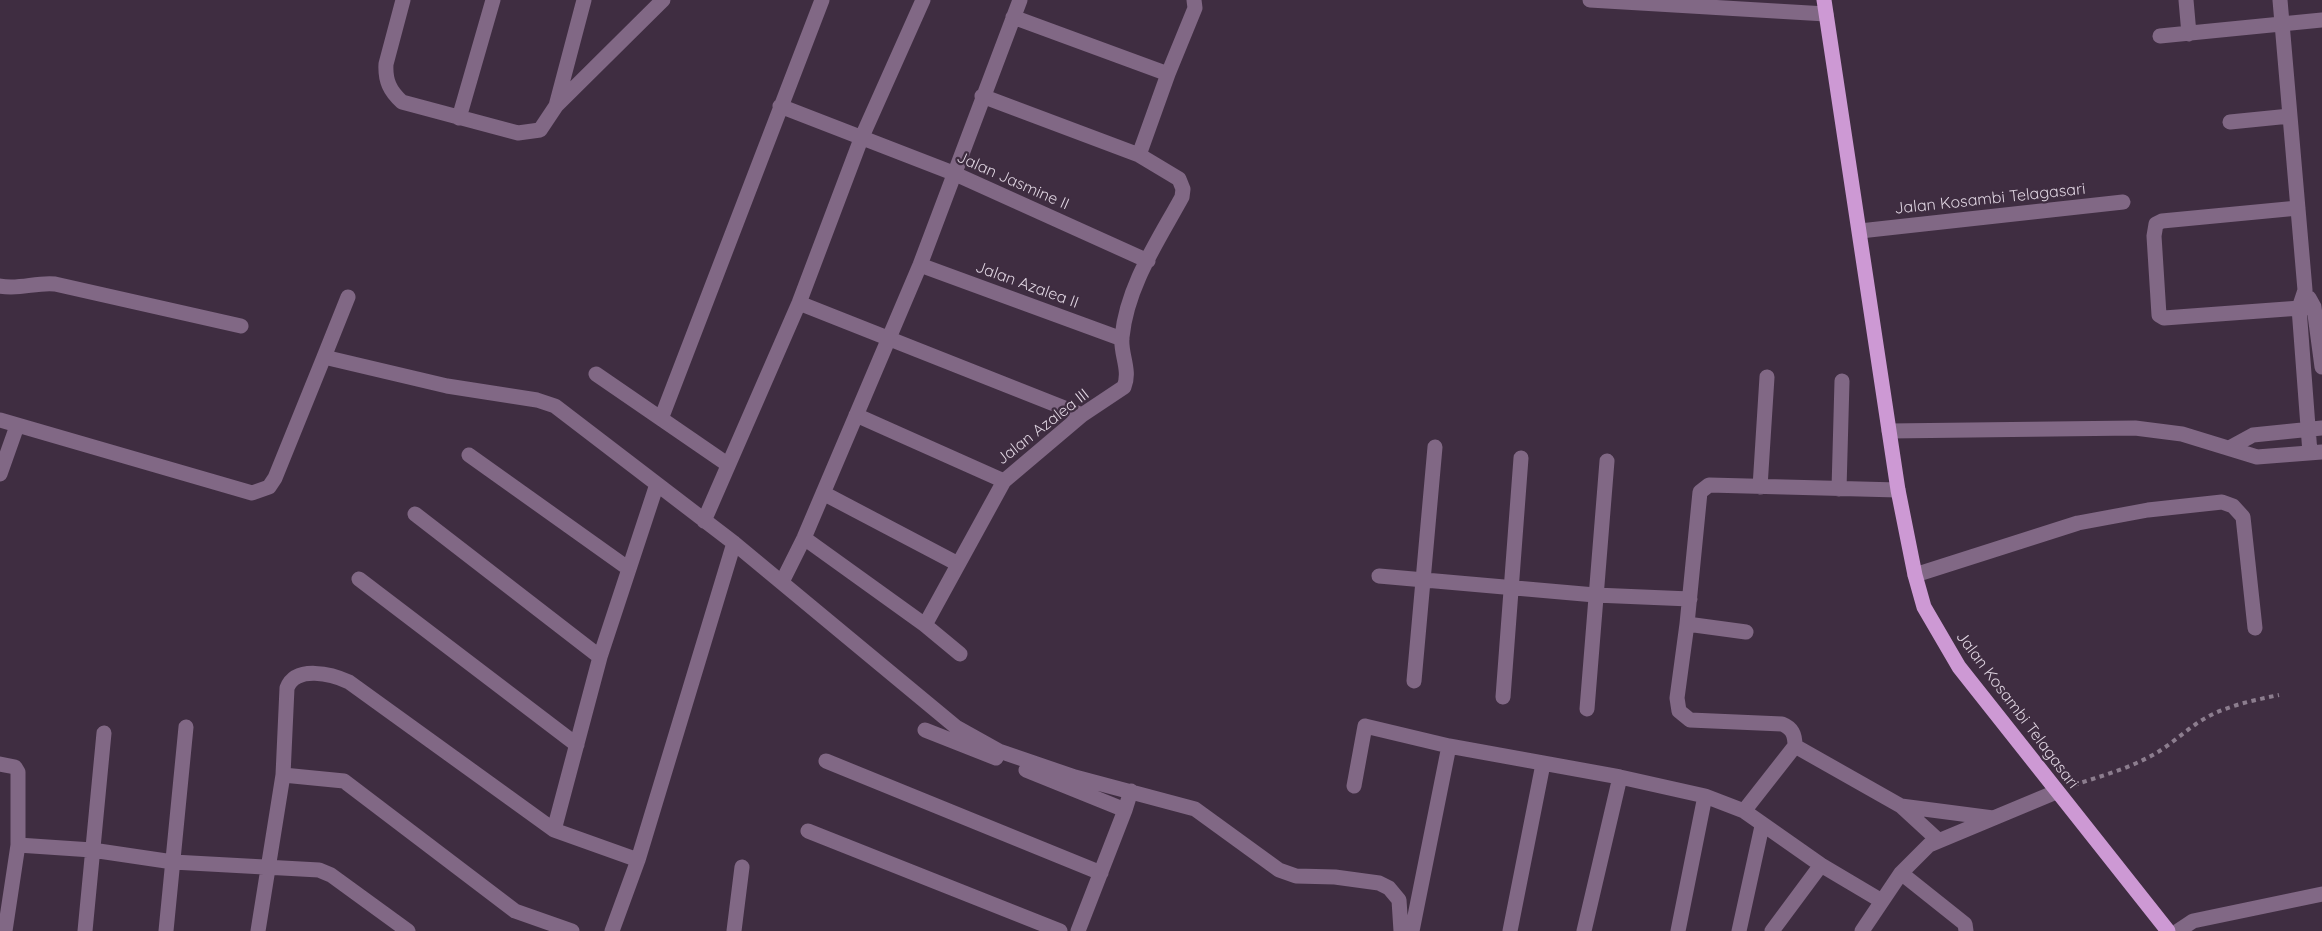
<!DOCTYPE html>
<html>
<head>
<meta charset="utf-8">
<style>
	body { margin:0 }
	canvas { display:block; background:#3f2d41 }
</style>
</head>
<body>
<canvas width="2322" height="931"></canvas>
<script>
const ctx = document.querySelector('canvas').getContext('2d');
ctx.lineJoin = 'round';
function stroke(path, color, width, dash) { ctx.strokeStyle = color; ctx.lineWidth = width; ctx.lineCap = dash ? 'butt' : 'round'; ctx.setLineDash(dash || []); ctx.stroke(path); }
function write(font, color, halo, rows, align = 'center') {
  ctx.font = font + ' Quicksand,sans-serif'; ctx.lineWidth = 4.5; ctx.setLineDash([]); ctx.textBaseline = 'middle'; ctx.strokeStyle = halo; ctx.fillStyle = color; for (const [text, x, y, turn = 0] of rows) {
    ctx.save(); ctx.translate(x, y); ctx.rotate((+turn || 0) * Math.PI / 180); ctx.textAlign = isNaN(turn) ? turn : align; if (halo) ctx.strokeText(text, 0, 0); ctx.fillText(text, 0, 0); ctx.restore();
  }
}
stroke(new Path2D(`
	M 2074,785 C 2098,777 2124,770 2147,758 C 2166,749 2180,735 2196,724 C 2220,707 2250,701 2279,695`), '#8c7d8e', 4, [4.5, 4.5]);
stroke(new Path2D(`
	M 403,0 L 386,64 C 385,81 390,91 402,102 L 518,133 L 540,130 L 556,106 L 584,0
	M 1590,0 L 1826,14
	M 2186,0 L 2189,34
	M 2280,0 L 2305,290 L 2299,308 L 2310,453
	M 1013,17 L 1168,74
	M 2160,36 L 2322,20
	M 556,106 L 663,0
	M 780,106 L 953,173 L 1148,261
	M 459,118 L 493,0
	M 2230,122 L 2290,116
	M 1139,155 L 1168,74 L 1195,8 L 1194,0
	M 2298,208 L 2162,221 L 2156,224 L 2154,236 L 2159,315 L 2164,318 L 2314,307
	M 1860,231 L 2123,202
	M 920,265 L 1122,339
	M 0,286 C 19,290 36,282 55,284 L 241,326
	M 2309,298 L 2314,307 L 2322,367
	M 799,303 L 1082,415
	M 324,357 L 348,297
	M 596,374 L 727,464
	M 856,415 L 1004,481
	M 661,419 L 822,0
	M 0,420 L 252,493 L 269,487 L 275,478 L 324,357 L 447,386 L 537,400 L 555,406 L 734,543 L 956,727 L 999,751 L 1075,777 L 1195,809 L 1279,870 L 1296,876 L 1335,877 L 1379,883 L 1389,888 L 1399,900 L 1401,931
	M 1889,431 L 2135,428 L 2182,434 L 2257,457 L 2322,452
	M 2231,447 L 2253,435 L 2322,428
	M 469,455 L 629,569
	M 0,474 L 17,426
	M 1760,487 L 1767,377
	M 1839,489 L 1842,381
	M 823,493 L 958,564
	M 415,514 L 600,657
	M 704,521 L 799,303 L 861,139 L 923,0
	M 804,538 L 925,625 L 960,654
	M 1915,575 L 2078,523 L 2148,510 L 2222,502 L 2233,506 L 2243,517 L 2255,628
	M 1379,576 L 1595,595 L 1690,599
	M 359,579 L 577,745
	M 782,582 L 804,538 L 920,265 L 1020,0
	M 1687,624 L 1746,632
	M 925,625 L 1004,481 L 1082,415 L 1124,387 C 1131,370 1120,354 1122,337 C 1127,286 1158,241 1182,197 L 1183,189 L 1179,179 L 1139,155 L 982,96
	M 1414,681 L 1435,447
	M 1503,697 L 1521,458
	M 1587,709 L 1607,461
	M 925,730 L 996,758
	M 1795,746 L 1901,806 L 1938,840
	M 826,761 L 1101,873
	M 0,764 L 15,767 L 18,772 L 18,845 L 5,931
	M 1026,770 L 1125,810 L 1131,791
	M 283,775 L 344,781 L 515,911 L 572,931
	M 1354,786 L 1365,726 L 1449,746 L 1620,777 L 1705,796 L 1744,811 L 1821,865 L 1880,900
	M 1901,806 L 1993,818
	M 1744,811 L 1795,746 C 1795,734 1792,728 1782,724 L 1690,720 L 1679,711 L 1677,698 L 1687,624 L 1700,492 L 1709,485 L 1898,490
	M 554,830 L 600,657 L 657,484
	M 808,831 L 1060,931
	M 18,845 L 92,850 L 173,862 L 319,870 L 331,875 L 408,931
	M 1901,873 L 1965,924 L 1966,931
	M 85,931 L 104,733
	M 166,931 L 186,727
	M 258,931 L 283,775 L 287,688 C 296,665 332,674 349,682 L 554,830 L 638,860
	M 612,931 L 638,860 L 734,543
	M 734,931 L 742,867
	M 1078,931 L 1125,810
	M 1412,931 L 1449,746
	M 1510,931 L 1543,764
	M 1584,931 L 1620,777
	M 1678,931 L 1705,796
	M 1739,931 L 1762,826
	M 1772,931 L 1821,865
	M 1862,931 L 1901,873 L 1929,845 L 2056,792
	M 2178,931 L 2193,921 L 2322,894`), '#816885', 15);
stroke(new Path2D(`
	M 1824,0 L 1898,490 L 1915,575 L 1924,607 L 1959,667 L 2168,931`), '#cd99d4', 15);
write('16px', '#dfd4e1', '#3f2d41', [
	["Jalan Jasmine II",1013,181,24],
	["Jalan Kosambi Telagasari",1990,199,-6],
	["Jalan Azalea II",1027,285,20],
	["Jalan Azalea III",1043,427,-38],
	["Jalan Kosambi Telagasari",2017,710,53]
]);
</script>
</body>
</html>
